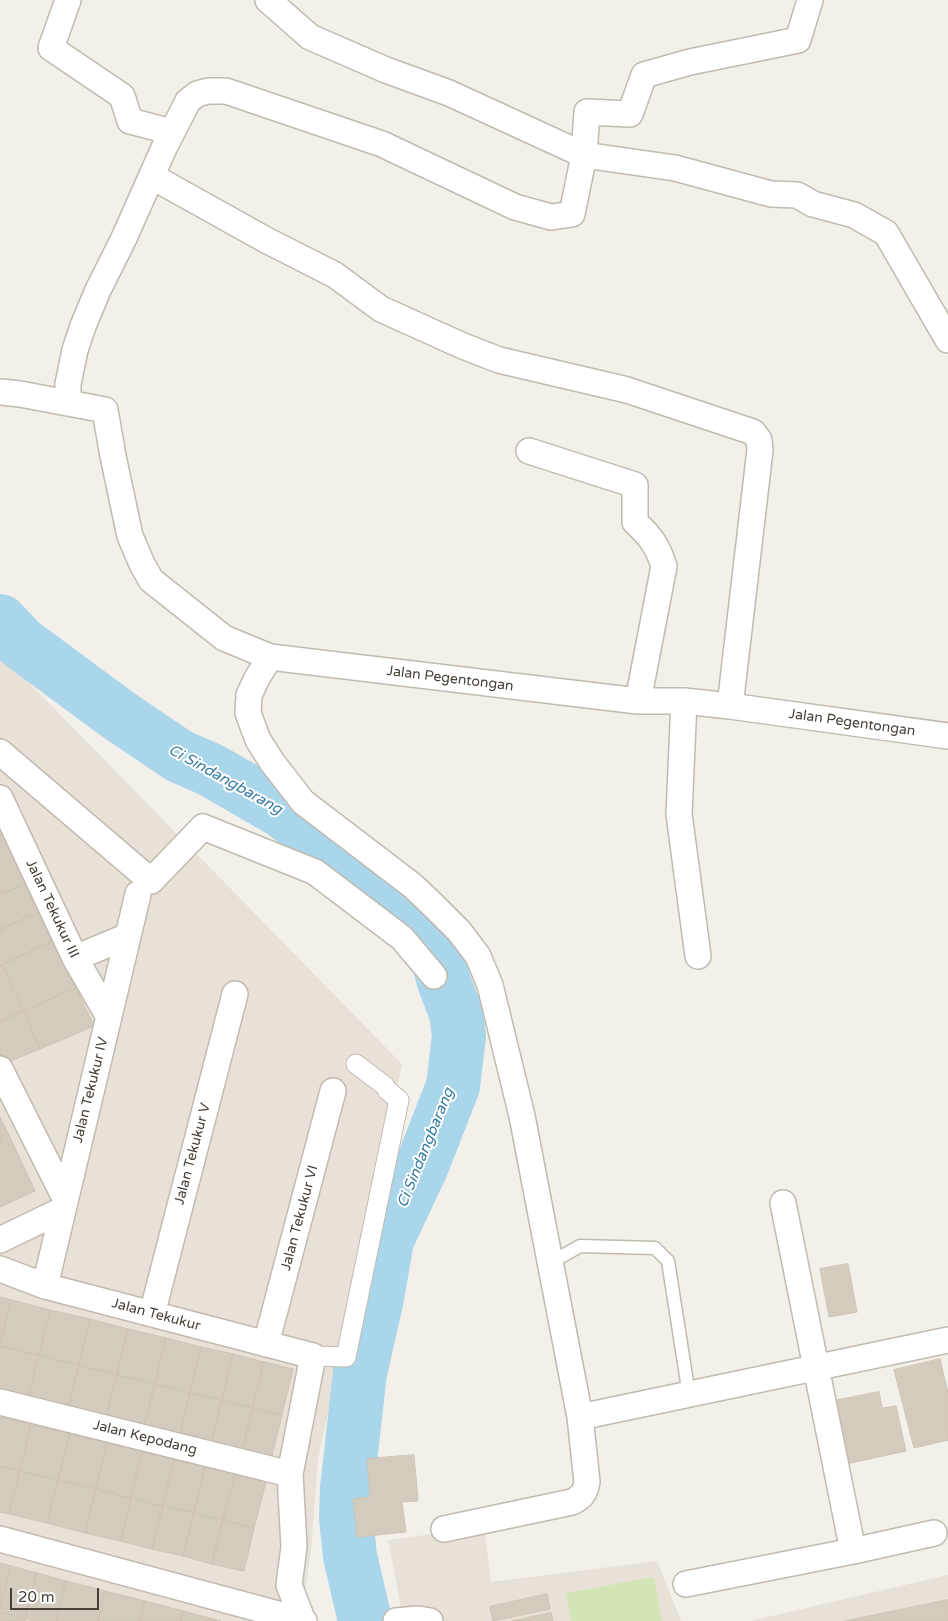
<!DOCTYPE html>
<html>
<head>
<meta charset="utf-8">
<style>
	body { margin:0 }
	#map { position:relative; width:948px; height:1621px; overflow:hidden; background:#f3f0e9; font-family:"Varela Round",sans-serif }
	canvas { display:block }
	.scale { position:absolute; left:10px; top:1588px; width:89px; height:22px; box-sizing:border-box; border:2px solid #474038; border-top:0; padding-left:6px; font-size:15px; line-height:18px; white-space:nowrap; color:#474038; -webkit-text-stroke:4px #fff; paint-order:stroke }
</style>
</head>
<body>
<div id="map">
<canvas width="948" height="1621"></canvas>
<div class="scale">20 m</div>
</div>
<script>
const ctx = document.querySelector('canvas').getContext('2d');
ctx.lineJoin = 'round';
function paint(path, color) { ctx.fillStyle = color; ctx.fill(path, 'evenodd'); }
function stroke(path, color, width, dash) { ctx.strokeStyle = color; ctx.lineWidth = width; ctx.lineCap = dash ? 'butt' : 'round'; ctx.setLineDash(dash || []); ctx.stroke(path); }
function write(font, color, halo, rows, align = 'center') {
  ctx.font = font + ' "Varela Round",sans-serif'; ctx.lineWidth = 4; ctx.setLineDash([]); ctx.textBaseline = 'middle'; ctx.strokeStyle = halo; ctx.fillStyle = color; for (const [text, x, y, turn = 0] of rows) {
    ctx.save(); ctx.translate(x, y); ctx.rotate((+turn || 0) * Math.PI / 180); ctx.textAlign = isNaN(turn) ? turn : align; if (halo) ctx.strokeText(text, 0, 0); ctx.fillText(text, 0, 0); ctx.restore();
  }
}
paint(new Path2D(`
	M 0,653 L 402,1064 L 318,1460 L 311,1550 L 301,1621 L 0,1621 Z
	M 484,1527 L 491,1582 L 657,1561 L 681,1621 L 437,1621 L 436,1610 L 401,1607 L 388,1540 Z
	M 948,1575 L 948,1621 L 750,1621 Z`), '#e7e1d8');
paint(new Path2D(`
	M 654,1577 L 662,1621 L 571,1621 L 566,1593 Z`), '#d3e5b5');
stroke(new Path2D(`
	M 0,621 L 21,643 L 117,714 L 179,756 L 211,770 L 282,811 L 334,851 L 391,900 L 433,941 L 444,982 L 456,1013 L 459,1036 L 453,1086 L 423,1163 L 387,1240 L 377,1298 L 360,1373 L 347,1488 L 346,1518 L 350,1556 L 365,1621`), '#aad6eb', 54);
const building = new Path2D(`
	M 4,832 L 27,883 L 0,895 L 0,834 Z
	M 27,883 L 41,911 L 0,930 L 0,895 Z
	M 41,911 L 55,940 L 2,965 L 0,961 L 0,930 Z
	M 55,940 L 76,988 L 24,1011 L 2,965 Z
	M 0,965 L 2,965 L 24,1011 L 0,1021 Z
	M 76,988 L 94,1026 L 40,1049 L 24,1011 Z
	M 24,1011 L 40,1049 L 3,1064 L 0,1056 L 0,1021 Z
	M 0,1117 L 8,1133 L 0,1137 Z
	M 8,1133 L 35,1191 L 0,1207 L 0,1137 Z
	M 848,1264 L 857,1312 L 829,1317 L 820,1269 Z
	M 0,1297 L 11,1300 L 0,1345 Z
	M 11,1300 L 50,1310 L 39,1355 L 0,1346 Z
	M 50,1310 L 90,1319 L 79,1365 L 39,1355 Z
	M 90,1319 L 128,1329 L 117,1375 L 79,1365 Z
	M 128,1329 L 166,1338 L 155,1384 L 117,1375 Z
	M 166,1338 L 201,1347 L 190,1393 L 155,1384 Z
	M 0,1346 L 39,1355 L 28,1398 L 0,1392 Z
	M 201,1347 L 233,1354 L 222,1400 L 190,1393 Z
	M 233,1354 L 264,1362 L 253,1408 L 222,1400 Z
	M 39,1355 L 79,1365 L 68,1408 L 28,1398 Z
	M 940,1359 L 948,1393 L 948,1440 L 914,1448 L 894,1370 Z
	M 264,1362 L 293,1369 L 282,1415 L 253,1408 Z
	M 79,1365 L 117,1375 L 106,1418 L 68,1408 Z
	M 117,1375 L 155,1384 L 144,1427 L 106,1418 Z
	M 155,1384 L 190,1393 L 180,1436 L 144,1427 Z
	M 879,1392 L 882,1408 L 896,1406 L 906,1451 L 841,1465 L 828,1402 Z
	M 190,1393 L 222,1400 L 211,1444 L 180,1436 Z
	M 222,1400 L 253,1408 L 242,1452 L 211,1444 Z
	M 253,1408 L 282,1415 L 271,1459 L 242,1452 Z
	M 0,1417 L 31,1425 L 20,1471 L 0,1466 Z
	M 31,1425 L 70,1434 L 58,1480 L 20,1471 Z
	M 70,1434 L 107,1443 L 96,1489 L 58,1480 Z
	M 107,1443 L 142,1452 L 131,1498 L 96,1489 Z
	M 142,1452 L 174,1460 L 163,1506 L 131,1498 Z
	M 414,1455 L 418,1501 L 402,1502 L 406,1532 L 357,1537 L 353,1499 L 370,1497 L 367,1459 Z
	M 174,1460 L 205,1467 L 194,1513 L 163,1506 Z
	M 0,1466 L 20,1471 L 9,1514 L 0,1512 Z
	M 205,1467 L 235,1475 L 223,1520 L 194,1513 Z
	M 20,1471 L 58,1480 L 47,1523 L 9,1514 Z
	M 235,1475 L 266,1482 L 254,1528 L 223,1520 Z
	M 58,1480 L 96,1489 L 85,1533 L 47,1523 Z
	M 96,1489 L 131,1498 L 121,1541 L 85,1533 Z
	M 131,1498 L 163,1506 L 152,1549 L 121,1541 Z
	M 163,1506 L 194,1513 L 183,1556 L 152,1549 Z
	M 194,1513 L 223,1520 L 212,1564 L 183,1556 Z
	M 223,1520 L 254,1528 L 244,1571 L 212,1564 Z
	M 0,1563 L 11,1566 L 0,1607 Z
	M 11,1566 L 37,1573 L 25,1619 L 0,1612 Z
	M 37,1573 L 66,1581 L 56,1621 L 34,1621 L 25,1619 Z
	M 66,1581 L 105,1591 L 98,1621 L 56,1621 Z
	M 105,1591 L 145,1601 L 140,1621 L 98,1621 Z
	M 547,1594 L 550,1609 L 493,1621 L 490,1607 Z
	M 948,1600 L 948,1621 L 845,1621 Z
	M 145,1601 L 183,1611 L 181,1621 L 140,1621 Z
	M 183,1611 L 221,1621 L 181,1621 Z
	M 0,1612 L 25,1619 L 25,1621 L 0,1621 Z
	M 551,1613 L 553,1621 L 512,1621 Z`);
paint(building, '#d4cbbf');
stroke(building, '#cfc2b3', 1);
const service = new Path2D(`
	M 550,1263 L 580,1246 L 655,1248 L 668,1261 L 689,1395`);
const pedestrian = new Path2D(`
	M 313,1356 L 346,1357 L 399,1100 L 387,1090 L 385,1086 L 356,1064`);
const minor = new Path2D(`
	M 68,0 L 51,48 L 122,96 L 130,121 L 172,132
	M 268,0 L 310,37 L 386,70 L 449,93 L 584,155 L 587,112 L 630,114 L 644,75 L 690,62 L 798,40 L 810,0
	M 153,177 L 266,240 L 335,275 L 381,309 L 463,346 L 499,360 L 627,390 L 753,432 L 759,440 L 760,450 L 730,706
	M 0,392 L 20,394 L 105,410 L 113,456 L 130,536 L 142,564 L 151,580 L 224,638 L 270,657 L 638,701 L 684,701 L 730,706 L 948,736
	M 68,403 L 68,384 L 75,350 L 83,326 L 98,290 L 124,238 L 164,148 L 188,101 L 197,94 L 208,91 L 226,91 L 382,144 L 515,207 L 551,217 L 572,214 L 584,155 L 675,168 L 771,194 L 797,195 L 813,204 L 854,215 L 886,233 L 948,340
	M 529,451 L 635,485 L 635,522 C 651,537 657,545 664,566 L 638,701
	M 270,657 L 257,678 L 249,695 L 248,713 L 258,740 L 272,762 L 303,802 L 413,886 L 435,907 L 459,931 L 478,956 L 490,985 L 522,1116 L 580,1417 L 587,1482 C 585,1493 582,1497 572,1502 L 444,1529
	M 684,701 L 679,814 L 698,956
	M 0,752 L 151,881 L 203,827 L 315,872 L 402,938 L 434,976
	M 0,798 L 75,958 L 109,1017
	M 75,958 L 128,936
	M 0,1069 L 65,1198
	M 0,1240 L 62,1210
	M 0,1269 L 45,1286 L 313,1356 L 290,1474 L 294,1547 L 289,1585 L 303,1621
	M 45,1286 L 138,894
	M 152,1314 L 235,994
	M 266,1344 L 333,1091
	M 0,1402 L 290,1474
	M 580,1417 L 948,1340
	M 0,1539 L 304,1621
	M 853,1551 L 934,1533
	M 686,1584 L 853,1551 L 783,1203
	M 396,1621 L 418,1619 L 430,1621`);
stroke(service, '#c1baaf', 15);
stroke(pedestrian, '#c1baaf', 21);
stroke(minor, '#c1baaf', 28);
stroke(service, '#fff', 12);
stroke(pedestrian, '#fff', 19);
stroke(minor, '#fff', 25);
write('14px', '#474038', '#fff', [
	["Jalan Pegentongan",450,679,7],
	["Jalan Pegentongan",852,723,8],
	["Jalan Tekukur III",52,909,65],
	["Jalan Tekukur IV",91,1090,-76],
	["Jalan Tekukur V",193,1154,-75],
	["Jalan Tekukur VI",300,1218,-75],
	["Jalan Tekukur",156,1315,15],
	["Jalan Kepodang",145,1438,14]
]);
write('italic 15px', '#367da3', '#fff', [
	["Ci Sindangbarang",225,780,29],
	["Ci Sindangbarang",426,1148,-68]
]);
</script>
</body>
</html>
